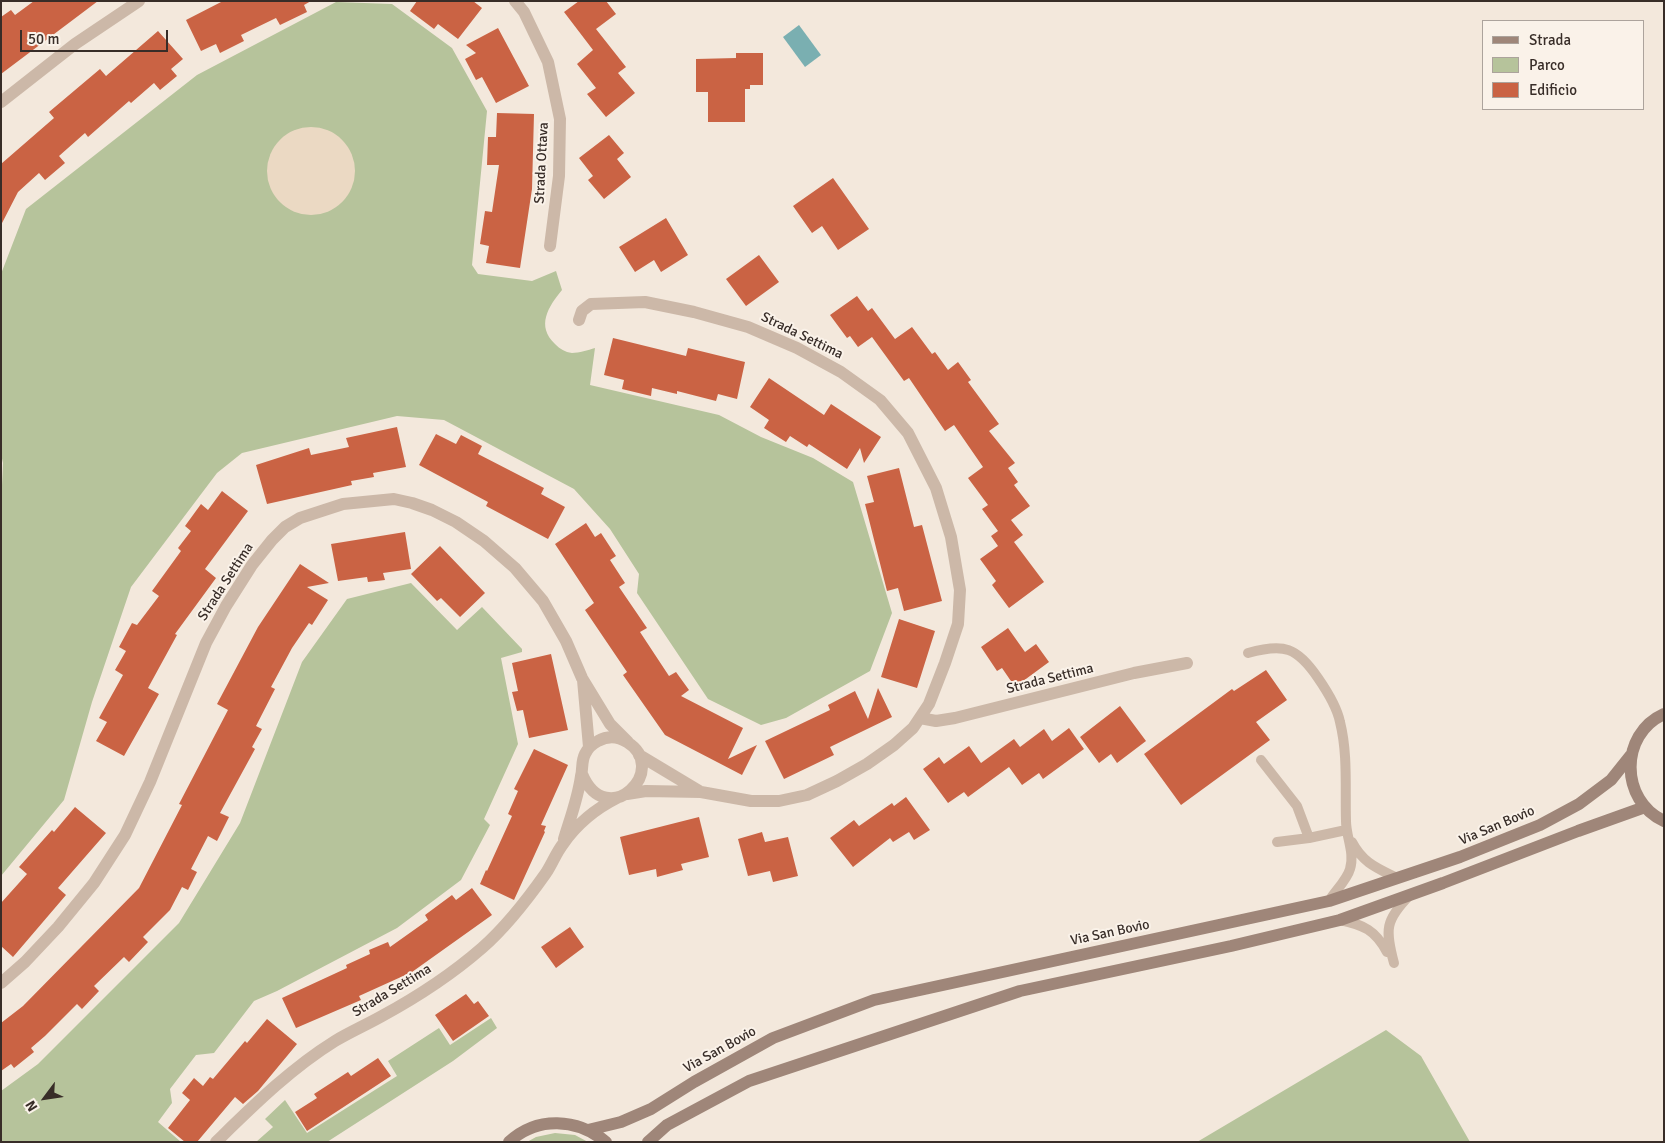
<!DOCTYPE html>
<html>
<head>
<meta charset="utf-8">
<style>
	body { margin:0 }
	#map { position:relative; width:1665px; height:1143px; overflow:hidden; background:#f3e8dc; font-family:Signika,sans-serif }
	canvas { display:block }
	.frame { position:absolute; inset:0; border:2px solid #382d28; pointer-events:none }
	.legend { position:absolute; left:1482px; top:20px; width:162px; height:90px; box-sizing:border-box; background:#faf2e9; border:1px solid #aca39c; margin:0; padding:6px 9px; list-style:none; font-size:15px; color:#382d28 }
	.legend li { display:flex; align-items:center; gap:10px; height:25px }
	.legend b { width:25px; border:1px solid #aca39c }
	.north { position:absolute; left:20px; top:1073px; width:50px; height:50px; -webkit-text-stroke:4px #faf2e9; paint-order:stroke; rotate:239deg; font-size:14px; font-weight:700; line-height:20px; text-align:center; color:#382d28 }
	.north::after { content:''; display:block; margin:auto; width:18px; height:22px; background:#382d28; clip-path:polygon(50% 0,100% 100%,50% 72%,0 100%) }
	.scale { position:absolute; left:20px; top:30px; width:148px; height:22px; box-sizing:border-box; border:2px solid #382d28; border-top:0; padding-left:6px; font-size:15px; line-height:18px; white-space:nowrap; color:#382d28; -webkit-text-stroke:4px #faf2e9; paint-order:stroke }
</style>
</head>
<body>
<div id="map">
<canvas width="1665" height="1143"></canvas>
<div class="frame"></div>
<ul class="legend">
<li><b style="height:6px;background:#9f8679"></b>Strada</li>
<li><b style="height:14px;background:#b6c39b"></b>Parco</li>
<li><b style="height:14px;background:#ca6344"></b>Edificio</li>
</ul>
<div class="north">N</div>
<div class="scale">50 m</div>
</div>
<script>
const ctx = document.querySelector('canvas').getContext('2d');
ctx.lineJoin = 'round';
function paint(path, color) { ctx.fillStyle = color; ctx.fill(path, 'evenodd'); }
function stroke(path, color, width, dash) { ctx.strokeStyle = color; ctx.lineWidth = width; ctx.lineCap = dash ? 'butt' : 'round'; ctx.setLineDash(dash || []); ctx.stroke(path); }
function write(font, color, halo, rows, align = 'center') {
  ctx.font = font + ' Signika,sans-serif'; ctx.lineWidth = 4; ctx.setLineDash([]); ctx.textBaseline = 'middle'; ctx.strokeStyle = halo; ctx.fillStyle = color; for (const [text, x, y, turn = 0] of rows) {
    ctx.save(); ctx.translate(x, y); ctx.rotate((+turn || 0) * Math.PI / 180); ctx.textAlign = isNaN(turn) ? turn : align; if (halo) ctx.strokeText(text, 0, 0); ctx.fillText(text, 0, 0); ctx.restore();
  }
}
paint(new Path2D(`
	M 336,2 L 392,4 L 452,48 L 487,111 L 472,265 L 478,274 L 532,281 L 556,271 L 562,290 C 548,307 536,326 555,344 C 560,349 565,352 572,353 C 579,353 588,350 595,348 L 590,385 L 719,415 L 761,437 L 813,458 L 853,482 L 892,613 L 870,671 L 786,718 L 761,725 L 708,699 L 637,593 L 639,574 L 610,529 L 574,489 L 444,420 L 397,416 L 242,453 L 217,473 L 131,587 L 92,702 L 64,800 L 1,876 L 1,507 L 3,463 L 1,454 L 1,274 L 26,209 L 197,75 Z
	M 411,583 L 457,630 L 482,607 L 522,649 L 522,652 L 501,658 L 518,744 L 484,819 L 490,825 L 461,880 L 397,928 L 277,991 L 254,1001 L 214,1053 L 196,1055 L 170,1089 L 172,1103 L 158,1122 L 181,1142 L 1,1142 L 1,1091 L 38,1064 L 179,923 L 240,823 L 302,662 L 347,599 Z
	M 491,1018 L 497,1028 L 453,1061 L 327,1142 L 256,1142 L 273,1127 L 265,1119 L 285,1100 L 307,1133 L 397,1076 L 388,1061 L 439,1028 L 450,1045 Z
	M 1386,1030 L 1421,1056 L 1470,1142 L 1197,1142 Z
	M 555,1133 L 575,1135 L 588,1142 L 527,1142 L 536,1137 Z`), '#b6c39b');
paint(new Path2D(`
	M267 171a44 44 0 1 1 88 0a44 44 0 1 1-88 0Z`), '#ebd9c3');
paint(new Path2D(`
	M 799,25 L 821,55 L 805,67 L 783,37 Z`), '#7aafb1');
paint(new Path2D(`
	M 34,1 L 98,1 L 1,74 L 1,17 L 11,10 L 15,15 Z
	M 223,1 L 311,1 L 304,5 L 307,12 L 280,25 L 276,18 L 241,35 L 244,41 L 220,53 L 216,44 L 201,51 L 186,20 Z
	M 417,1 L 473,1 L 482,8 L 458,39 L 438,24 L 434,29 L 410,11 Z
	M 579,1 L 606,1 L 616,14 L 596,29 L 626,67 L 618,73 L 635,93 L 606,117 L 587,94 L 596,88 L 577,64 L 593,50 L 564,12 Z
	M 498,28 L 529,86 L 496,103 L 482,77 L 476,80 L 465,59 L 476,53 L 466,45 Z
	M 158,31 L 183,59 L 171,69 L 177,76 L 160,90 L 154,83 L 131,103 L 129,101 L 88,137 L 85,133 L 59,156 L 65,163 L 45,180 L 39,173 L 18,192 L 1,225 L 1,164 L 54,118 L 49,112 L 100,69 L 106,76 Z
	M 736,53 L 763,53 L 763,85 L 750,85 L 750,89 L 745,89 L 745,122 L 708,122 L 708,92 L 696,92 L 696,59 L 736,58 Z
	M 497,113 L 534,114 L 532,189 L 520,268 L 486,263 L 489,246 L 480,244 L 485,211 L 492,212 L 499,165 L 487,165 L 488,137 L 496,137 Z
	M 609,135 L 624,153 L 617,159 L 631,177 L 604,199 L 588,180 L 593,176 L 579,158 Z
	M 833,178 L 869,229 L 838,250 L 822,226 L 812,233 L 793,206 Z
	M 666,218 L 688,255 L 661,272 L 654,260 L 635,272 L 619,247 Z
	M 759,255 L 779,282 L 746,306 L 726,279 Z
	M 857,296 L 868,311 L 872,308 L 895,339 L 912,327 L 932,354 L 935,352 L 948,370 L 958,362 L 971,380 L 968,382 L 999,424 L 989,431 L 1015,463 L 1008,468 L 1018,482 L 1014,485 L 1030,506 L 1011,520 L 1023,535 L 1014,542 L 1044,582 L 1009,608 L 992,585 L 996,581 L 980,559 L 998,546 L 991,536 L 998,531 L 982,509 L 988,505 L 968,478 L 983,467 L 954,425 L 945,431 L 909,378 L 904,381 L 872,337 L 858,347 L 850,336 L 847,338 L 830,315 Z
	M 613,338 L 686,356 L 688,348 L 745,362 L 737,399 L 718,394 L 716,401 L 677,391 L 677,394 L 652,388 L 651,396 L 622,389 L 624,380 L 604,375 Z
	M 769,378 L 824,415 L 831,404 L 881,437 L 864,463 L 860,448 L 847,469 L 809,444 L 807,447 L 790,436 L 786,442 L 764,428 L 769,420 L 750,407 Z
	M 397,427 L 406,467 L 373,473 L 374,477 L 351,481 L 352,485 L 267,504 L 256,465 L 309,448 L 311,455 L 349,447 L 346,438 Z
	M 436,434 L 456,444 L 461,435 L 482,446 L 478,454 L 544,488 L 541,494 L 565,507 L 548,539 L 486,506 L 488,502 L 419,465 Z
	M 899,468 L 914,527 L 922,525 L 942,601 L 904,611 L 898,588 L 887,591 L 865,504 L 874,502 L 867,476 Z
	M 222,491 L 248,511 L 205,569 L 216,578 L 175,634 L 177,635 L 148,688 L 159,694 L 124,756 L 96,741 L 107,722 L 99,718 L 123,675 L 115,670 L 126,651 L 119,647 L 132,623 L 137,625 L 159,596 L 152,591 L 181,551 L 178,548 L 191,531 L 185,526 L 201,504 L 208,510 Z
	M 586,523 L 595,537 L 601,533 L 616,556 L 610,560 L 625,583 L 619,587 L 647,628 L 640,632 L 669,676 L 676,672 L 689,690 L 681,696 L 743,728 L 728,759 L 757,745 L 742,775 L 665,735 L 623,675 L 627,672 L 585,610 L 594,603 L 555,544 Z
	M 405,532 L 411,569 L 383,573 L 385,580 L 368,582 L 367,577 L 338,581 L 331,544 Z
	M 440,546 L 485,593 L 460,617 L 441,598 L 437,601 L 411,574 Z
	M 300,564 L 329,583 L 307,587 L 328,600 L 312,625 L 309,623 L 292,648 L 271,687 L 275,689 L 256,726 L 262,729 L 252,747 L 255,749 L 220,813 L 229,817 L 217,841 L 208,836 L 191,869 L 197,872 L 188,890 L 182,887 L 170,910 L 143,937 L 148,942 L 129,962 L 124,957 L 94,986 L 99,991 L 82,1009 L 77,1004 L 45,1036 L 31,1048 L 34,1052 L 14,1068 L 11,1064 L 1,1071 L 1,1023 L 23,1006 L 139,888 L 182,805 L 179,804 L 228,710 L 217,704 L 258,627 Z
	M 899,619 L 935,631 L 917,688 L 881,677 Z
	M 1008,628 L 1025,652 L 1036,644 L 1049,662 L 1015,687 L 1002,668 L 997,671 L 981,647 Z
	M 551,654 L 568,730 L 529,738 L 523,710 L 517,711 L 512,692 L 518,691 L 512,663 Z
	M 1266,670 L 1287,700 L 1256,722 L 1270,740 L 1181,805 L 1144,754 L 1232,689 L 1234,691 Z
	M 878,688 L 892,717 L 830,747 L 834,755 L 784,779 L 765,741 L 830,710 L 828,705 L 855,691 L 868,719 Z
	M 1120,706 L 1146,741 L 1117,763 L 1111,754 L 1099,763 L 1080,737 Z
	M 1069,728 L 1084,749 L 1043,779 L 1039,773 L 1022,785 L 1009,767 L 968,797 L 964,792 L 948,803 L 923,769 L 939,757 L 944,764 L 969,746 L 981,763 L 1014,739 L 1020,747 L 1044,729 L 1052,741 Z
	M 534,749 L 568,765 L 541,825 L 546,826 L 544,831 L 545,832 L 514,900 L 480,884 L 486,870 L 487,871 L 512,816 L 508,814 L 518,791 L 514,789 Z
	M 906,797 L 930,830 L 914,840 L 909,832 L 893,842 L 890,838 L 853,867 L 830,838 L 854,820 L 859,826 L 892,803 L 894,806 Z
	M 75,807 L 106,833 L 58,888 L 66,895 L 13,957 L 1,946 L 1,903 L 27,874 L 19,867 L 52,830 L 54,832 Z
	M 699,817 L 709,857 L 681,864 L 683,870 L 657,877 L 656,869 L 629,875 L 620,837 Z
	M 762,832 L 765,842 L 788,837 L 798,876 L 773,882 L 770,871 L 748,876 L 738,839 Z
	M 472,888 L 492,915 L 412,972 L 359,996 L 361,1000 L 296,1028 L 282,998 L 347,968 L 346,965 L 370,954 L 369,950 L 388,942 L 390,947 L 428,920 L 425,915 L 452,895 L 456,900 Z
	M 570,927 L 584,947 L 556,968 L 541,947 Z
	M 466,994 L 474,1004 L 478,1001 L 489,1016 L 453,1041 L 435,1015 Z
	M 267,1019 L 297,1044 L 258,1091 L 243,1104 L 235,1097 L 197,1142 L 185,1142 L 168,1128 L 190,1100 L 182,1093 L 194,1078 L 203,1086 L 210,1077 L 213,1079 L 245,1041 L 247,1043 Z
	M 378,1058 L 391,1076 L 307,1131 L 295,1112 L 317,1098 L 314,1094 L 348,1072 L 351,1076 Z`), '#ca6344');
stroke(new Path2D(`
	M 1248,653 C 1284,643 1297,647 1318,678 C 1327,691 1337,707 1340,722 C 1348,754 1345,788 1346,821 C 1346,837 1355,853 1350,869 C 1347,880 1335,891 1329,901
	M 1261,760 L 1297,806 L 1309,838
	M 1277,842 L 1309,838 L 1346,830
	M 1352,842 C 1363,863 1377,868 1397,878
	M 1340,920 C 1364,925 1375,930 1387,952
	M 1394,963 C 1385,930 1385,920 1410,895`), '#ccb8a8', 10);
stroke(new Path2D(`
	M 515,1 L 524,12 L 548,62 L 560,119 L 559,176 L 550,246
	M 1,102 L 75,44 L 139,1
	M 579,320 L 582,311 L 591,304 L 645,302 L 694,312 L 748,327 L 797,348 L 841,372 L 880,400 L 908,433 L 936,488 L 951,537 L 960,590 L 958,624 L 945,663 L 929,704 L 913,728 L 894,745 L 867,764 L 837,781 L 807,795 L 779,801 L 751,801 L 701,792 L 646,791 L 627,794
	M 583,680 L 589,747
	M 920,718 L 936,721 L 955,718 L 1134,673 L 1187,663
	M 639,755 L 699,791
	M 564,839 C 570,819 578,798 581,776 C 583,769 581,762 585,754 C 588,748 592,744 598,741 C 607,736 618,736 627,742 C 671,769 607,833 582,774
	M 1,983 L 25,962 L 58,927 L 94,883 L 125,835 L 150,782 L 206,643 L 226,606 L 252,565 L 272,540 L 285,527 L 300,518 L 343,504 L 394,499 L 412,503 L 432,510 L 456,522 L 484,541 L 515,568 L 543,601 L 566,641 L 582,678 L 610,724 L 628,742
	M 216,1142 C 253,1106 290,1069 335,1041 C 350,1032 366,1025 382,1016 C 417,997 451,975 482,948 C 506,927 527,900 546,873 C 552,864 556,853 563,844 C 577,824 595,809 617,798`), '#ccb8a8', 12);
stroke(new Path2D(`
	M 1664,714 C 1619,734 1620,801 1664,821
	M 588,1130 L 621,1122 L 651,1109 L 694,1082 L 773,1038 L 874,1000 L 1329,901 L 1460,857 L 1540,825 L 1579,804 L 1611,780 L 1631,755
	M 509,1142 C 537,1116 577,1118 606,1142
	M 648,1142 L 667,1125 L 749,1081 L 1020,991 L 1231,946 L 1340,920 L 1443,883 L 1578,831 L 1645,807`), '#9f8679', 12);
write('14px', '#382d28', '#faf2e9', [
	["Strada Ottava",542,163,-87],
	["Strada Settima",802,336,26],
	["Strada Settima",226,582,-57],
	["Strada Settima",1050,679,-14],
	["Via San Bovio",1497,826,-23],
	["Via San Bovio",1110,933,-12],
	["Strada Settima",392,991,-31],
	["Via San Bovio",720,1050,-29]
]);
</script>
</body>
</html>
